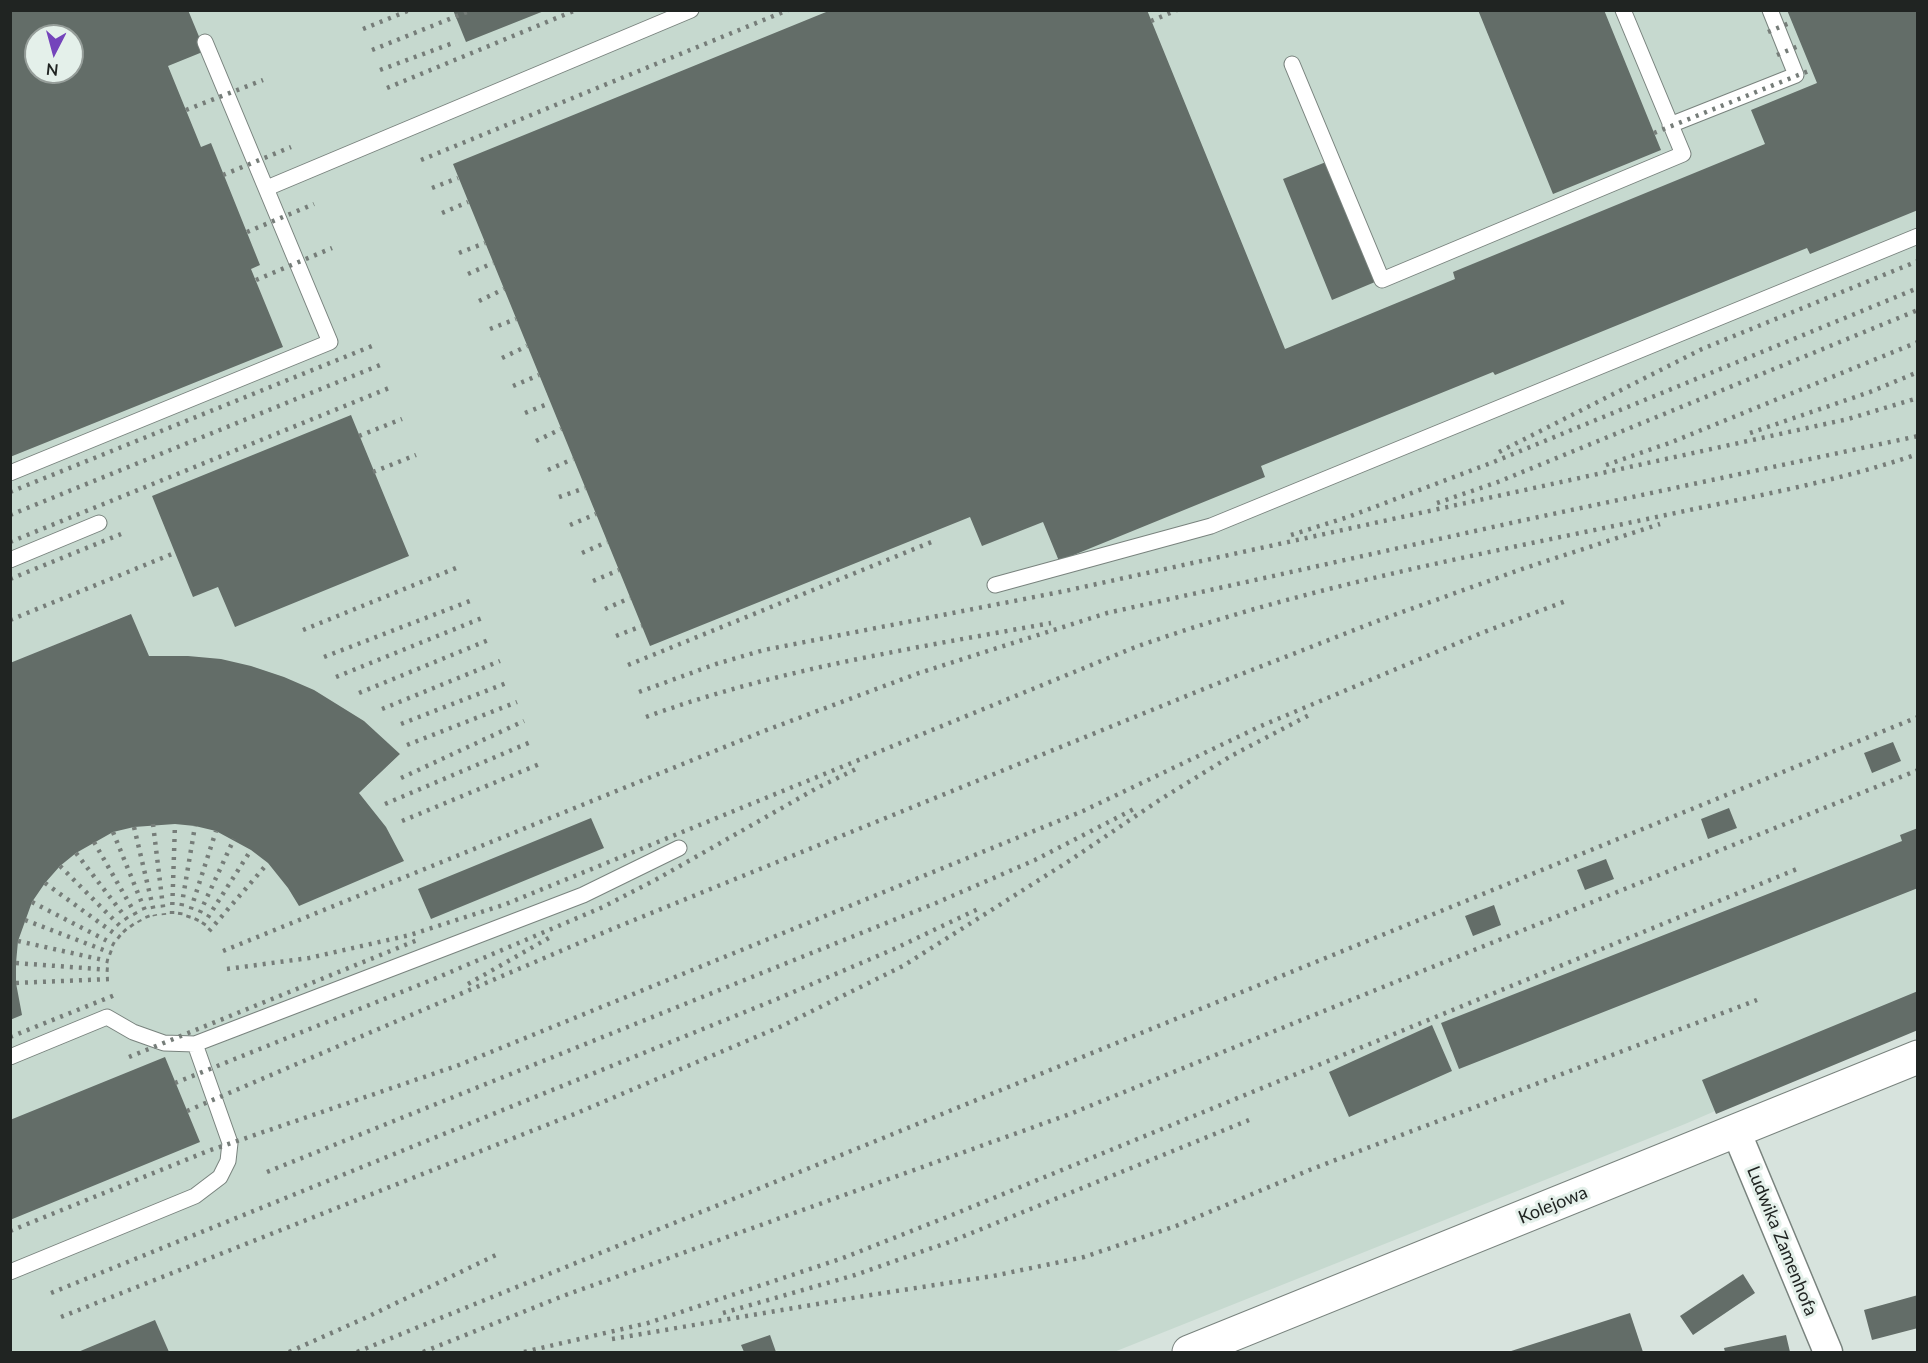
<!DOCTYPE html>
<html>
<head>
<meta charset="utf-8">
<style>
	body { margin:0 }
	#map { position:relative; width:1928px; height:1363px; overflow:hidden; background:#d7e3dd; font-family:Lato,sans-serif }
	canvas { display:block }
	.frame { position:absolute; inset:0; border:12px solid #202422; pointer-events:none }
	.north { position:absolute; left:24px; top:24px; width:60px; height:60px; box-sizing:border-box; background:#e4f0ea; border:2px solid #969e9a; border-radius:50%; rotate:186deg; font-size:16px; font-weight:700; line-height:24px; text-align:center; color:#202422 }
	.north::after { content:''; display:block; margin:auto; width:21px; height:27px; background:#7444bb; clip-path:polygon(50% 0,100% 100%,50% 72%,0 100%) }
</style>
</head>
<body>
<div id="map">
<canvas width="1928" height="1363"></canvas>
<div class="frame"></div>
<div class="north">N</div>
</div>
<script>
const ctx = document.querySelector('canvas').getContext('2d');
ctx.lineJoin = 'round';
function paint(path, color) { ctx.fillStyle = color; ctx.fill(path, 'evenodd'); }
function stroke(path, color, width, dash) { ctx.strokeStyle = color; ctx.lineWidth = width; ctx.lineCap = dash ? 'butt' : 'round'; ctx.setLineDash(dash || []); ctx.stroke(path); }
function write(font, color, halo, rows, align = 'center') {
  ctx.font = font + ' Lato,sans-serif'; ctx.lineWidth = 6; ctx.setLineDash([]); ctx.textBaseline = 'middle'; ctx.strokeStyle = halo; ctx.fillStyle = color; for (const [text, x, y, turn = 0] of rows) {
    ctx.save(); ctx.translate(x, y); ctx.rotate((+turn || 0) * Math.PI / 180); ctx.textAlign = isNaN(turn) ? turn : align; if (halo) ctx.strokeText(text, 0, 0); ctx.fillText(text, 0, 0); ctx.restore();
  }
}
paint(new Path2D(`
	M 11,11 L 1917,11 L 1917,1024 L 1685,1124 L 1114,1352 L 11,1352 L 11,671 L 145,646 L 130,614 L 11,663 ZM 36,36 L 72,36 L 72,72 L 36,72 ZM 320,694 L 364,722 L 400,754 L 367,786 Z`), '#c6d9cf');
paint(new Path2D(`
	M 10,10 L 188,10 L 205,51 L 168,66 L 201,147 L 211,143 L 260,265 L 251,269 L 283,347 L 10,457 ZM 36,36 L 72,36 L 72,72 L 36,72 Z
	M 453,10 L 544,10 L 544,11 L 466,42 Z
	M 831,10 L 1147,10 L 1285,349 L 1455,279 L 1453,272 L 1765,144 L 1751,110 L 1817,83 L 1787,10 L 1918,10 L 1918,210 L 1810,254 L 1807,248 L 1495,375 L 1493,372 L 1261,466 L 1265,477 L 1059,561 L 1043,522 L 982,546 L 970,517 L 650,646 L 453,164 Z
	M 1478,10 L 1604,10 L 1661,150 L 1553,194 Z
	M 1326,162 L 1375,282 L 1332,300 L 1283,179 Z
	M 351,415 L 409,556 L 235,627 L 218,587 L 193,597 L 152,496 Z
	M 131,614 L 149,656 L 188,656 L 221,659 L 251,666 L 284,677 L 314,690 L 364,721 L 400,754 L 359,793 L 386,827 L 404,861 L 299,906 L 288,888 L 268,863 L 251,850 L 216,831 L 195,826 L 175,824 L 134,827 L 113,832 L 76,853 L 60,866 L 45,883 L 32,902 L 18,941 L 16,963 L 16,983 L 22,1015 L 10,1020 L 10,663 Z
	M 1893,742 L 1901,761 L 1872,773 L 1864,753 Z
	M 1729,808 L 1737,828 L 1708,839 L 1701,819 Z
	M 591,818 L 604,848 L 431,919 L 418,889 Z
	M 1918,828 L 1918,888 L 1459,1069 L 1441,1023 L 1902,841 L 1900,835 Z
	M 1606,859 L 1614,879 L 1585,890 L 1577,870 Z
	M 1494,905 L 1501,925 L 1473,936 L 1465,916 Z
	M 1918,991 L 1918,1030 L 1716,1114 L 1702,1080 Z
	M 1432,1025 L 1452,1071 L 1349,1117 L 1329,1072 Z
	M 165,1057 L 200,1142 L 10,1220 L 10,1120 Z
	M 1743,1274 L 1755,1293 L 1693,1335 L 1680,1316 Z
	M 1918,1295 L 1918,1328 L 1872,1340 L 1864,1310 Z
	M 1630,1313 L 1643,1352 L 1508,1352 Z
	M 155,1320 L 169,1352 L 78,1352 Z
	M 770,1335 L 776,1352 L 744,1352 L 741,1345 Z
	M 1786,1335 L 1790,1352 L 1725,1352 L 1724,1348 Z`), '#636d68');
const service = new Path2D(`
	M 1292,64 L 1382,280 L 1683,154 L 1623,10
	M 1670,125 L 1796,75 L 1770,10
	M 267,188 L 691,10
	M 10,473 L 330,342 L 205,42
	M 10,560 L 99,523
	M 995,585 L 1211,526 L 1918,236
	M 10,1057 L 107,1017 L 133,1032 L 164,1043 L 195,1044
	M 10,1272 L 195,1196 L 220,1177 L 228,1161 L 230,1143 L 195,1044 L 583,895 L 679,848`);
const minor = new Path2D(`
	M 1736,1131 L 1828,1352`);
const tertiary = new Path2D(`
	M 1189,1352 L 1918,1057`);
stroke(service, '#79837e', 17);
stroke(minor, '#79837e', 31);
stroke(tertiary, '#79837e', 35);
stroke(service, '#fff', 15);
stroke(minor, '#fff', 28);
stroke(tertiary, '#fff', 33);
stroke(new Path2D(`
	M 1151,21 L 1177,10
	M 363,29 L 410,10
	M 1768,32 L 1792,22
	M 372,50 L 472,10
	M 1777,55 L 1801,45
	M 380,70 L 453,43
	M 387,88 L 576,10
	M 186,110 L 263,80
	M 1654,133 L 1811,70
	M 421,160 L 788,10
	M 223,175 L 291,147
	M 432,188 L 458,178
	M 442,213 L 468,202
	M 247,232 L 314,204
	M 459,253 L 485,243
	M 468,274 L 493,263
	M 256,280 L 332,248
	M 479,301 L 504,289
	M 490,329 L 516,319
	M 502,358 L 527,346
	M 513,386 L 539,375
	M 525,413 L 550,403
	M 1750,433 L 1870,392 L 1918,372
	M 359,436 L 402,419
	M 536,441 L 561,429
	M 1499,452 L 1702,349 L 1918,261
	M 1606,465 L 1672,442 L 1918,342
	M 548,470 L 573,459
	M 373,472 L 416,455
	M 10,492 L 372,346
	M 559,497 L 585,488
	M 1437,503 L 1498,482 L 1918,310
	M 10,515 L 380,365
	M 570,525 L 596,514
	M 1291,535 L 1348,517 L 1491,463 L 1918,288
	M 10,542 L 389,388
	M 582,553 L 607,542
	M 10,579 L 121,534
	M 593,581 L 619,570
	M 605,609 L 630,598
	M 10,620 L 172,554
	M 303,630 L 461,566
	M 616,636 L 642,626
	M 324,657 L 475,599
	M 628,665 L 934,541
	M 336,677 L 482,618
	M 639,692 L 716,664 L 764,650 L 1065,591 L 1848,419 L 1918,398
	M 359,693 L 491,639
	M 382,709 L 500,661
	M 646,717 C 777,669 915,648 1051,623
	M 401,724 L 509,682
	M 407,745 L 517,702
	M 401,778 L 524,721
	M 385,804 L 533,741
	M 402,821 L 542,763
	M 153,824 L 164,915
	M 134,827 L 155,916
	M 113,832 L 148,918
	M 94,842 L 140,922
	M 76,853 L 133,927
	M 60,866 L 127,933
	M 45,883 L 122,939
	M 32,902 L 117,946
	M 172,914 L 175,824
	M 180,915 L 195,826
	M 188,918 L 216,831
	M 25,920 L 114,954
	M 196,921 L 234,839
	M 203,925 L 251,850
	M 209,931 L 268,863
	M 18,941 L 112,962
	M 223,951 L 764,731 L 919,673 L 1107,613 L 1520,521 L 1918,436
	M 16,963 L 111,970
	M 227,969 L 309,958 L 410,935 L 506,904 L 1133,648 C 1305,586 1487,553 1666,515 C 1750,497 1836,482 1918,454
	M 16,983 L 111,979
	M 468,984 L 554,935
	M 10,1037 L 115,995
	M 129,1057 L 420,939
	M 175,1083 L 434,979 L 603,907 L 657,879 L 817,788 L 858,768
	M 187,1111 L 612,929 L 1216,684 L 1380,620 L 1525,568 L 1660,524
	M 267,1172 L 936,903 L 1035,860 L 1134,809
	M 10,1231 L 208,1151 L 459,1065 L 1083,811 L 1261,726 L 1484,632 L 1566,601
	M 51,1293 L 777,999 L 894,949 L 978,909
	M 723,1313 L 855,1275 L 952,1241 L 1249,1120
	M 61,1317 L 577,1113 L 782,1026 L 903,966 L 1069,861 L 1161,799 L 1231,756 L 1313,713
	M 612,1339 L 858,1297 L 993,1276 L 1084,1257 L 1176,1226 L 1312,1169 L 1757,1000
	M 289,1352 L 365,1318 L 496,1255
	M 357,1352 L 1918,717
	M 423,1352 L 563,1296 L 1070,1114 L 1918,770
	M 524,1352 L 648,1323 L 843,1258 L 952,1215 L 1797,869`), '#767d79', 4.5, [3, 6]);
write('18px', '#202422', '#e4f0ea', [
	["Kolejowa",1553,1205,-22],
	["Ludwika Zamenhofa",1782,1241,68]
]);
</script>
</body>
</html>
